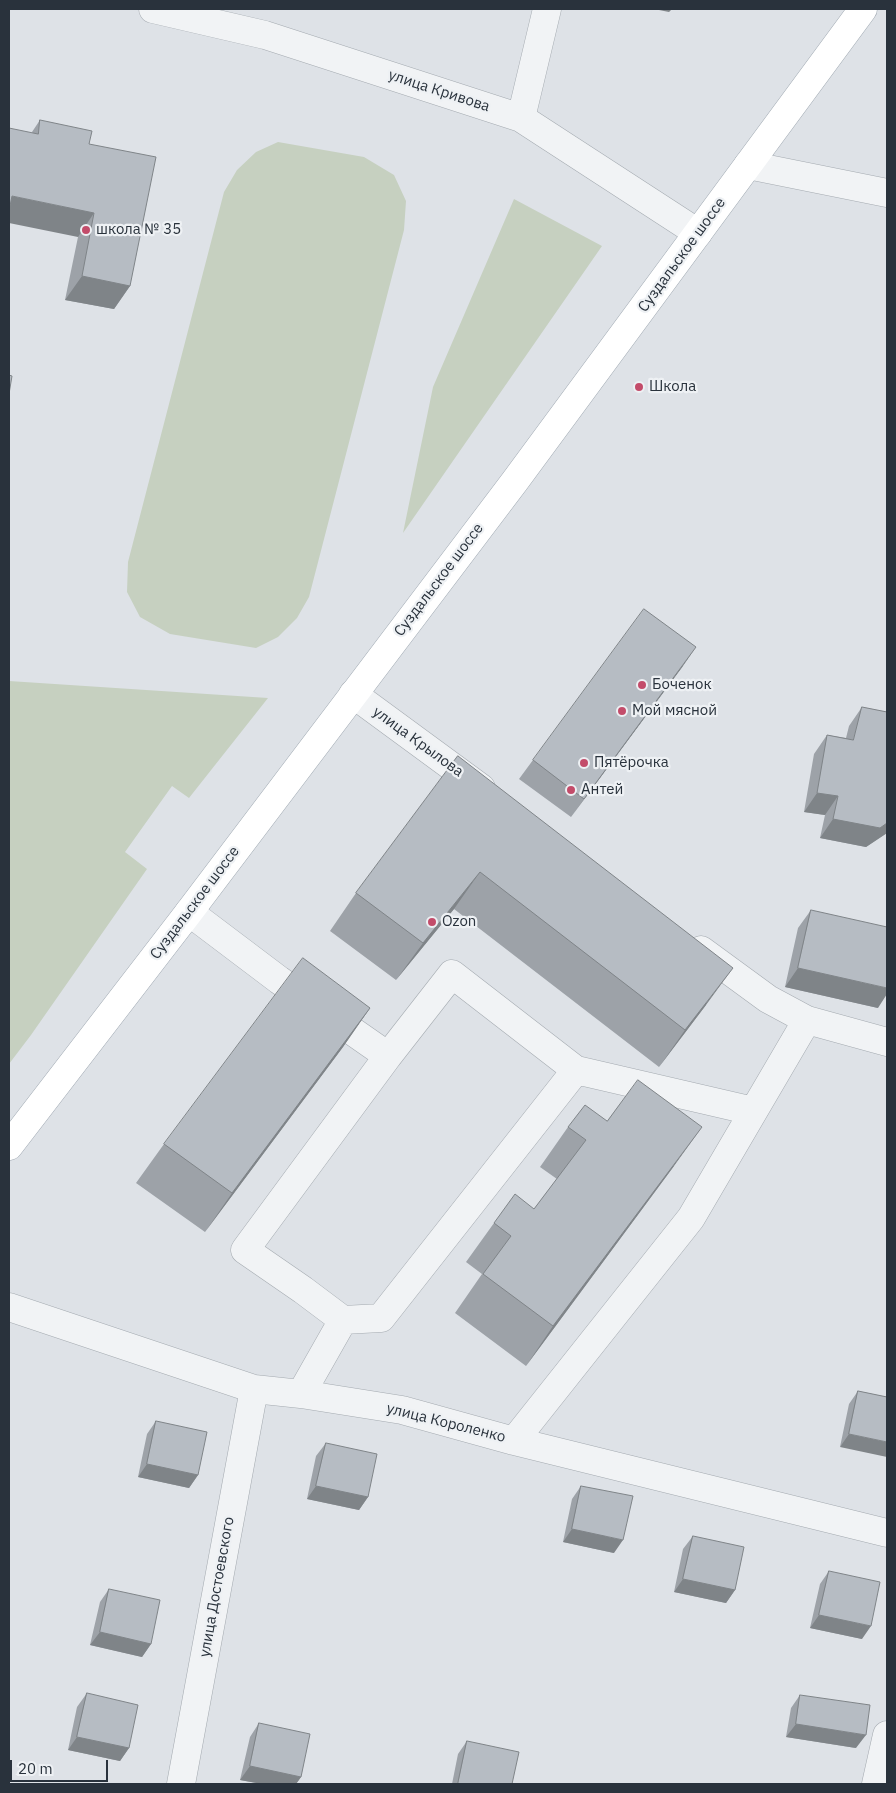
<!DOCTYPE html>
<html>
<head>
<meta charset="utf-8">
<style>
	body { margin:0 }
	#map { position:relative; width:896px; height:1793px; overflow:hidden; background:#dee2e7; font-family:"IBM Plex Sans",sans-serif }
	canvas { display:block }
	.frame { position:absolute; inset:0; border:10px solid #29323c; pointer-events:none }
	.scale { position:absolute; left:10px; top:1760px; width:98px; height:22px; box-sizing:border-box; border:2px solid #29323c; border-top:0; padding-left:6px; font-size:15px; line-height:18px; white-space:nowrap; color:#29323c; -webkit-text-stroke:4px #eef1f4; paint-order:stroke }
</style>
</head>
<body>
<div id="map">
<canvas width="896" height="1793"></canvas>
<div class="frame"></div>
<div class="scale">20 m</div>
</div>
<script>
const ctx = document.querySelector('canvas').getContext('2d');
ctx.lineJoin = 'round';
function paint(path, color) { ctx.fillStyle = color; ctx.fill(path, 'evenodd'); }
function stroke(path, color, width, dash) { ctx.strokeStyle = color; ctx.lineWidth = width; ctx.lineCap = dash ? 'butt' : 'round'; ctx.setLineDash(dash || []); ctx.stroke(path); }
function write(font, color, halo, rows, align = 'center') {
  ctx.font = font + ' "IBM Plex Sans",sans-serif'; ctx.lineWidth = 4.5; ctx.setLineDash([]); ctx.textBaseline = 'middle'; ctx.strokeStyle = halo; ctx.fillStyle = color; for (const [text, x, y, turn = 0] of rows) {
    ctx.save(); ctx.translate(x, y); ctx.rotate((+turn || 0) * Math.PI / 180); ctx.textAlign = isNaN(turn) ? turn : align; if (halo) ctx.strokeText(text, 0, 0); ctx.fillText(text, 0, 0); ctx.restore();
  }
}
paint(new Path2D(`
	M 278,142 L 364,157 L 394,175 L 406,201 L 404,230 L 309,597 L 297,618 L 278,637 L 256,648 L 170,634 L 140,617 L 127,592 L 128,562 L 224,192 L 237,170 L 256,152 Z
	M 514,199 L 602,246 L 403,533 L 433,387 Z
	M 9,681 L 268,698 L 189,798 L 172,786 L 125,852 L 147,869 L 31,1035 L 9,1064 Z`), '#c6d0c0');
const minor = new Path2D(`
	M 153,9 L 265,35 L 521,118 L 698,233
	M 521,118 L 547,9
	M 748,165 L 887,193
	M 353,694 L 481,788
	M 189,912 L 279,980 L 388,1056 L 245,1250 L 303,1290 L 343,1320 L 381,1318 L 576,1070 L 452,974 L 388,1056
	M 701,950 L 768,999 L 807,1020 L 887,1042
	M 576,1070 L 753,1111
	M 9,1307 L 254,1389 L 301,1394 L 402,1410 L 514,1441 L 887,1533
	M 301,1394 L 343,1320
	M 514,1441 L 691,1218 L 807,1020
	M 181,1784 L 254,1389
	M 876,1784 L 887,1735`);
const major = new Path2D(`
	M 9,1146 L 189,912 L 515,481 L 863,9`);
stroke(minor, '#a4aab0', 29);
stroke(major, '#9fa8b1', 29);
stroke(minor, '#f1f3f5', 28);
stroke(major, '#fff', 28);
paint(new Path2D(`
	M 40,120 L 89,144 L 130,286 L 114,309 L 65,300 L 78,237 L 32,132 Z
	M 683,666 L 571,817 L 519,779 L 533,760 Z
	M 862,707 L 887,712 L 887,833 L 866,847 L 820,838 L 825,815 L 804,812 L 814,754 L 827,735 L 846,738 L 849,726 Z
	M 458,756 L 706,1005 L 659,1067 L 454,909 L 396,980 L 330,931 L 356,893 Z
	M 811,910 L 878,1008 L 785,987 L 798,928 Z
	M 370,1008 L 343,1047 L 205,1232 L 136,1183 L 164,1144 Z
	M 607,1121 L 674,1166 L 526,1366 L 455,1313 L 482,1274 L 466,1262 L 494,1223 L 534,1209 L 557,1179 L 540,1167 L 568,1127 Z
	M 858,1391 L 887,1397 L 840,1447 L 849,1404 Z
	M 156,1421 L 198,1475 L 189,1488 L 138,1477 L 147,1434 Z
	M 326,1443 L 368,1497 L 359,1510 L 307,1499 L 316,1456 Z
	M 581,1486 L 614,1553 L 563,1542 L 572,1499 Z
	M 693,1536 L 735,1590 L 726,1603 L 674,1592 L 683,1549 Z
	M 829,1571 L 862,1639 L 810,1628 L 820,1584 Z
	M 109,1589 L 151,1644 L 142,1657 L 90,1645 L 100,1602 Z
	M 87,1693 L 129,1748 L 120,1761 L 68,1750 L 77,1707 Z
	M 800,1695 L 856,1748 L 786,1737 L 791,1708 Z
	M 259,1723 L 301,1777 L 296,1784 L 262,1784 L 240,1780 L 250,1737 Z
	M 467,1741 L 512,1784 L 452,1784 L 458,1754 Z`), '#9da2a8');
paint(new Path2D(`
	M 654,9 L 672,9 L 669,12 Z
	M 12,196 L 94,213 L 78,237 L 9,223 L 9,200 Z
	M 82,276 L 130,286 L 114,309 L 65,300 Z
	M 696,647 L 683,666 L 571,817 L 584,799 Z
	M 817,793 L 838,796 L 825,815 L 804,812 Z
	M 833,819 L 887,823 L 887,833 L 866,847 L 820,838 Z
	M 480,872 L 454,909 L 396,980 L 423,943 Z
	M 733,968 L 706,1005 L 659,1067 L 685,1030 Z
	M 798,968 L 887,988 L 887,994 L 878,1008 L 785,987 Z
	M 370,1008 L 343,1047 L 205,1232 L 232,1193 Z
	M 702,1127 L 674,1166 L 526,1366 L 553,1326 Z
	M 849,1434 L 887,1442 L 887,1457 L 840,1447 Z
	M 147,1464 L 198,1475 L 189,1488 L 138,1477 Z
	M 316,1486 L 368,1497 L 359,1510 L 307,1499 Z
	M 572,1529 L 623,1540 L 614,1553 L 563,1542 Z
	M 683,1579 L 735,1590 L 726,1603 L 674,1592 Z
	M 819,1615 L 871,1626 L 862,1639 L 810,1628 Z
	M 100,1632 L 151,1644 L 142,1657 L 90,1645 Z
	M 796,1724 L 866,1735 L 856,1748 L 786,1737 Z
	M 77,1737 L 129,1748 L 120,1761 L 68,1750 Z
	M 250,1766 L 301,1777 L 296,1784 L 262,1784 L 240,1780 Z`), '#7f8488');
const building = new Path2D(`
	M 40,120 L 92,131 L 89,144 L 156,157 L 130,286 L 82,276 L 94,213 L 12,196 L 9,211 L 9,128 L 38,134 Z
	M 9,375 L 12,376 L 9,394 Z
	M 644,609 L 696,647 L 584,799 L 533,760 Z
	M 862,707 L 887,712 L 887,823 L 880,828 L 833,819 L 838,796 L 817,793 L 827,735 L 853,740 Z
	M 458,756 L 733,968 L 685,1030 L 480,872 L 423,943 L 356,893 Z
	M 811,910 L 887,927 L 887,988 L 798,968 Z
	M 303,958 L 370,1008 L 232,1193 L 164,1144 Z
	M 638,1080 L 702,1127 L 553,1326 L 483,1274 L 511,1236 L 494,1223 L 515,1194 L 534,1209 L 586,1140 L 568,1127 L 585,1105 L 607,1121 Z
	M 858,1391 L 887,1397 L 887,1442 L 849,1434 Z
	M 156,1421 L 207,1432 L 198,1475 L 147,1464 Z
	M 326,1443 L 377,1454 L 368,1497 L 316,1486 Z
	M 581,1486 L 633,1496 L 623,1540 L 572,1529 Z
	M 693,1536 L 744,1547 L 735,1590 L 683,1579 Z
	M 829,1571 L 880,1582 L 871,1626 L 819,1615 Z
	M 109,1589 L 160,1600 L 151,1644 L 100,1632 Z
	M 87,1693 L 138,1705 L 129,1748 L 77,1737 Z
	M 800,1695 L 870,1705 L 866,1735 L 796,1724 Z
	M 259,1723 L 310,1734 L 301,1777 L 250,1766 Z
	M 467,1741 L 519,1752 L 512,1784 L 458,1784 Z`);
paint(building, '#b6bcc3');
stroke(building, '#7f8488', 1);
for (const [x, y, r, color] of [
	[86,230,5,"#c34c6a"],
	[639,387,5,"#c34c6a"],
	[642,685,5,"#c34c6a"],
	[622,711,5,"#c34c6a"],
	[584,763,5,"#c34c6a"],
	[571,790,5,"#c34c6a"],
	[432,922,5,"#c34c6a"]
]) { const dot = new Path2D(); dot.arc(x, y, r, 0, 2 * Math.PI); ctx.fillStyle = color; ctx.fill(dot); stroke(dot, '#eef1f4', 2); }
write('15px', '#29323c', '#eef1f4', [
	["улица Кривова",439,91,18],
	["Суздальское шоссе",682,255,-54],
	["Суздальское шоссе",439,580,-53],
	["улица Крылова",418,742,36],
	["Суздальское шоссе",195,903,-53],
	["улица Короленко",446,1423,14],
	["улица Достоевского",217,1587,-80]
]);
write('15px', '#29323c', '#eef1f4', [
	["школа № 35",96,230],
	["Школа",649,387],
	["Боченок",652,685],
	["Мой мясной",632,711],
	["Пятёрочка",594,763],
	["Антей",581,790],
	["Ozon",442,922]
], 'left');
</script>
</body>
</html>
